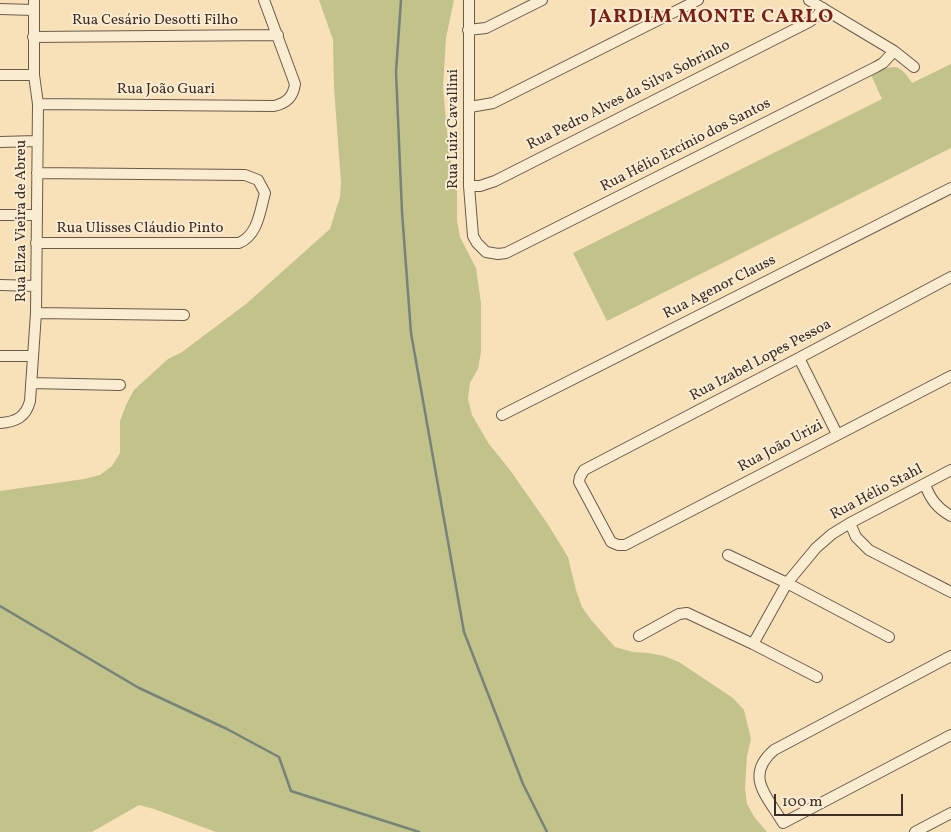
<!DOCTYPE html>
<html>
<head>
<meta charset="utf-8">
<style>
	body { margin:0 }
	#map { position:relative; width:951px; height:832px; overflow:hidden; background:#f8e1b8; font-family:Vollkorn,serif }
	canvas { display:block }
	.scale { position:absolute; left:774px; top:794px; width:129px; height:22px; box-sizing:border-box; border:2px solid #3b2d28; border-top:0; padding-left:6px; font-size:15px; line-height:18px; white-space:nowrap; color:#3b2d28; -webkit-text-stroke:4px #faecd1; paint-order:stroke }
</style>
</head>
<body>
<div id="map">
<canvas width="951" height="832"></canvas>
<div class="scale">100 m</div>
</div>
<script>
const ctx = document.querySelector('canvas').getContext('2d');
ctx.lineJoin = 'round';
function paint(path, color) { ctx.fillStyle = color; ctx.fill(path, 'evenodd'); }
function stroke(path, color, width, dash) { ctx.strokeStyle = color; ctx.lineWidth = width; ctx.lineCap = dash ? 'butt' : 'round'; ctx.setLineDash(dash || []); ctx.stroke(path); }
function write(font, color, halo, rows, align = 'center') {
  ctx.font = font + ' Vollkorn,serif'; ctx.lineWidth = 4; ctx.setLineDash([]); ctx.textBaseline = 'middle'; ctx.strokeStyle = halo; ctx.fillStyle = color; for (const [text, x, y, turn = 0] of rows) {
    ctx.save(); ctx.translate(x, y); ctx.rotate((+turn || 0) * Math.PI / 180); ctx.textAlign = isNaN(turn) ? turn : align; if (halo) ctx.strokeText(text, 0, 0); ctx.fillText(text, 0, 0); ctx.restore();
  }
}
paint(new Path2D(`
	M 319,0 L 454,0 L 446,38 L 443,87 L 449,153 L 457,189 L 457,221 L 460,237 L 476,268 L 481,303 L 481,352 L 478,369 L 470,383 L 468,399 L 472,415 L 489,444 L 510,470 L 547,523 L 568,557 L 576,590 L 582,607 L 592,621 L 615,647 L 633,652 L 648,653 L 664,656 L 679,662 L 733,698 L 744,710 L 751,739 L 747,756 L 745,788 L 747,804 L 755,818 L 767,832 L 216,832 L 154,809 L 139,805 L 92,832 L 0,832 L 0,491 L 84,479 L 100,475 L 112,466 L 120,453 L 120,421 L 126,405 L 134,390 L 168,359 L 182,352 L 246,304 L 330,229 L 340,197 L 341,182 L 334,88 L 333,40 Z
	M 951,64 L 951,148 L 607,321 L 573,253 L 882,99 L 871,75 C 893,65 898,61 912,83 Z`), '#c2c28b');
stroke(new Path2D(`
	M 401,0 L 396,72 L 402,212 L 411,333 L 464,632 L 523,784 L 547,832
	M 0,606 L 139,688 L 227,729 L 279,757 L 291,791 L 419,832`), '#76837a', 2.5);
const street = new Path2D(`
	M 469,0 L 469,186 L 473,236 L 477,243 L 486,252 L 498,254 L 506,253 L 876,67 L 883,63 L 894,51
	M 809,0 L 894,51 L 914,67
	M 0,9 L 33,10
	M 468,30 L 486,28 L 542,0
	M 33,37 L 278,35
	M 0,75 L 34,75
	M 38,104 L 274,106 C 287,103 293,97 295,84 L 264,0
	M 470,107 L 493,103 L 698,0
	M 0,142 L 37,141
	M 469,186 L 480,186 L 495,181 L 809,22 L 817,16 L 823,8
	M 0,215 L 36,215
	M 36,243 L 239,243 C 258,235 260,211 265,193 L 258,180 L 245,175 L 37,173
	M 951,277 L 799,358 L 584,470 L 580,477 L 579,482 L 611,542 L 618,545 L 625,545 L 951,376
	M 0,285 L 36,286
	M 36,313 L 184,315
	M 0,356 L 33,356
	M 799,358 L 837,434
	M 31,383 L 120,385
	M 502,415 L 951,188
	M 0,423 C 16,422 26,417 30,401 L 36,313 L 38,104 L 34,75 L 34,0
	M 925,484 C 930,499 937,508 951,516
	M 850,523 L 856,537 L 869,550 L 951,592
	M 728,555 L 787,583 L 889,637
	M 639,636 L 679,614 L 687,613 L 753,644 L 817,677
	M 753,644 L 787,583 L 816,548 L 832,534 L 850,523 L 951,470
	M 951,656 L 774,750 C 744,776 767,796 783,823 L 951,735
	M 915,832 L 951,813`);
stroke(street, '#6a5a4c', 12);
stroke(street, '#faecd1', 10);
write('15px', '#3b2d28', '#faecd1', [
	["Rua Cesário Desotti Filho",155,21],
	["Rua João Guari",166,90],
	["Rua Pedro Alves da Silva Sobrinho",629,96,-27],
	["Rua Luiz Cavallini",454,129,-90],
	["Rua Hélio Ercínio dos Santos",686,146,-27],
	["Rua Elza Vieira de Abreu",22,221,-90],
	["Rua Ulisses Cláudio Pinto",140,229],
	["Rua Agenor Clauss",720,288,-27],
	["Rua Izabel Lopes Pessoa",761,361,-28],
	["Rua João Urizi",781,447,-28],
	["Rua Hélio Stahl",877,493,-28]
]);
ctx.letterSpacing = '1px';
write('bold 20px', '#7a1f14', '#faecd1', [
	["JARDIM MONTE CARLO",712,18]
]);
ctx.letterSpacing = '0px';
</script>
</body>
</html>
